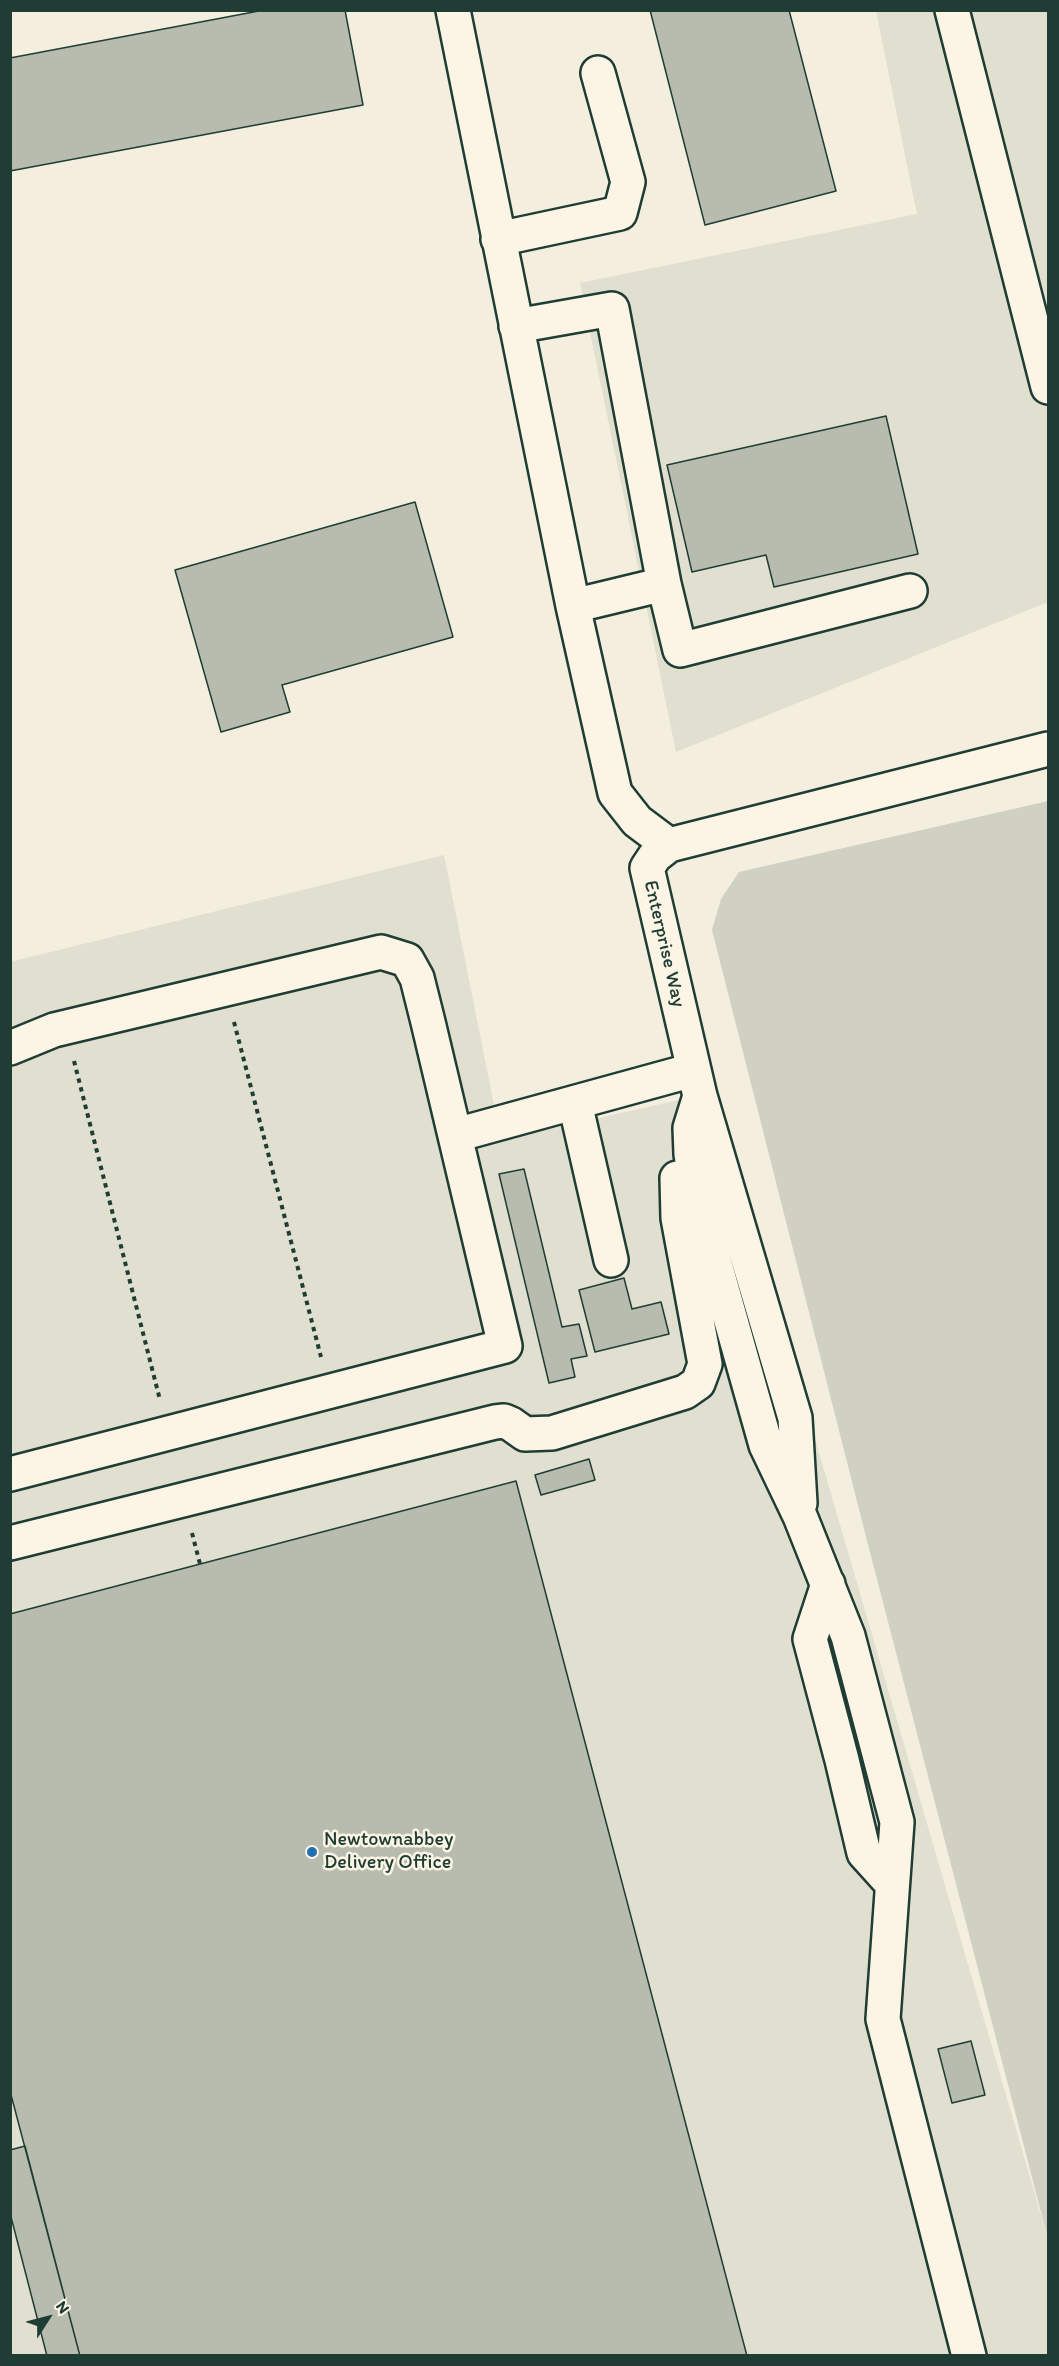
<!DOCTYPE html>
<html>
<head>
<meta charset="utf-8">
<style>
	body { margin:0 }
	#map { position:relative; width:1059px; height:2366px; overflow:hidden; background:#f3eede; font-family:Itim,sans-serif }
	canvas { display:block }
	.frame { position:absolute; inset:0; border:12px solid #1f3d34; pointer-events:none }
	.north { position:absolute; left:18px; top:2288px; width:60px; height:60px; -webkit-text-stroke:4px #fcf5e5; paint-order:stroke; rotate:54deg; font-size:16px; font-weight:700; line-height:24px; text-align:center; color:#1f3d34 }
	.north::after { content:''; display:block; margin:auto; width:21px; height:27px; background:#1f3d34; clip-path:polygon(50% 0,100% 100%,50% 72%,0 100%) }
</style>
</head>
<body>
<div id="map">
<canvas width="1059" height="2366"></canvas>
<div class="frame"></div>
<div class="north">N</div>
</div>
<script>
const ctx = document.querySelector('canvas').getContext('2d');
ctx.lineJoin = 'round';
function paint(path, color) { ctx.fillStyle = color; ctx.fill(path, 'evenodd'); }
function stroke(path, color, width, dash) { ctx.strokeStyle = color; ctx.lineWidth = width; ctx.lineCap = dash ? 'butt' : 'round'; ctx.setLineDash(dash || []); ctx.stroke(path); }
function write(font, color, halo, rows, align = 'center') {
  ctx.font = font + ' Itim,sans-serif'; ctx.lineWidth = 5; ctx.setLineDash([]); ctx.textBaseline = 'middle'; ctx.strokeStyle = halo; ctx.fillStyle = color; for (const [text, x, y, turn = 0] of rows) {
    ctx.save(); ctx.translate(x, y); ctx.rotate((+turn || 0) * Math.PI / 180); ctx.textAlign = isNaN(turn) ? turn : align; if (halo) ctx.strokeText(text, 0, 0); ctx.fillText(text, 0, 0); ctx.restore();
  }
}
paint(new Path2D(`
	M 876,11 L 1048,11 L 1048,602 L 676,752 L 580,283 L 917,214 Z
	M 444,855 L 501,1140 L 714,1092 L 1048,2239 L 1048,2355 L 11,2355 L 10,962 Z`), '#e1dfd0');
paint(new Path2D(`
	M 1048,801 L 1048,2239 L 864,1529 L 712,930 L 721,899 L 739,872 Z`), '#d0d1c2');
const building = new Path2D(`
	M 264,10 L 345,10 L 363,105 L 10,171 L 10,58 Z
	M 650,10 L 789,10 L 836,191 L 705,225 Z
	M 886,416 L 918,554 L 774,587 L 766,555 L 692,572 L 667,465 Z
	M 415,502 L 453,637 L 282,685 L 290,712 L 221,732 L 175,570 Z
	M 524,1169 L 562,1327 L 579,1324 L 587,1356 L 571,1359 L 575,1377 L 549,1383 L 499,1174 Z
	M 624,1278 L 632,1309 L 661,1302 L 669,1334 L 595,1352 L 579,1290 Z
	M 589,1459 L 595,1480 L 541,1495 L 535,1475 Z
	M 516,1481 L 747,2356 L 80,2356 L 10,2091 L 10,1614 Z
	M 971,2041 L 985,2095 L 952,2103 L 938,2049 Z
	M 25,2146 L 80,2356 L 47,2356 L 10,2213 L 10,2150 Z`);
paint(building, '#b8bcae');
stroke(building, '#1f3d34', 1.5);
const minor = new Path2D(`
	M 453,10 L 573,606 L 615,793 L 637,821 L 669,845
	M 952,10 L 1048,387
	M 498,239 L 620,213 L 628,182 L 598,73
	M 516,326 L 612,309 L 664,584
	M 573,606 L 664,584 L 680,650 L 910,591
	M 10,1048 L 54,1030 L 381,952 L 407,960 L 417,978 L 428,1022 L 505,1346 L 10,1474
	M 700,1096 L 690,1128 L 691,1154 L 699,1207 L 766,1445 L 800,1516 L 848,1636 L 897,1822 L 883,2019 L 969,2356
	M 575,1103 L 611,1260
	M 456,1135 L 693,1070
	M 800,1503 L 795,1418 L 700,1096 L 647,868 L 655,856 L 669,845 L 1048,749
	M 10,1543 L 495,1422 L 504,1421 L 511,1424 L 525,1434 L 552,1433 L 685,1392 L 698,1383 L 705,1364 L 678,1218 L 677,1178
	M 828,1584 L 810,1639 L 842,1760 L 864,1853 L 892,1884`);
stroke(minor, '#1f3d34', 38);
stroke(new Path2D(`
	M 234,1022 L 321,1357
	M 74,1061 L 160,1400
	M 192,1533 L 200,1564`), '#1f3d34', 4, [4.5, 4.5]);
stroke(minor, '#fcf5e5', 33);
for (const [x, y, r, color] of [
	[312,1852,6,"#1f6fb2"]
]) { const dot = new Path2D(); dot.arc(x, y, r, 0, 2 * Math.PI); ctx.fillStyle = color; ctx.fill(dot); stroke(dot, '#fcf5e5', 2); }
write('20px', '#1f3d34', '#fcf5e5', [
	["Enterprise Way",664,944,77]
]);
write('20px', '#1f3d34', '#fcf5e5', [
	["Newtownabbey",324,1840],
	["Delivery Office",324,1863]
], 'left');
</script>
</body>
</html>
